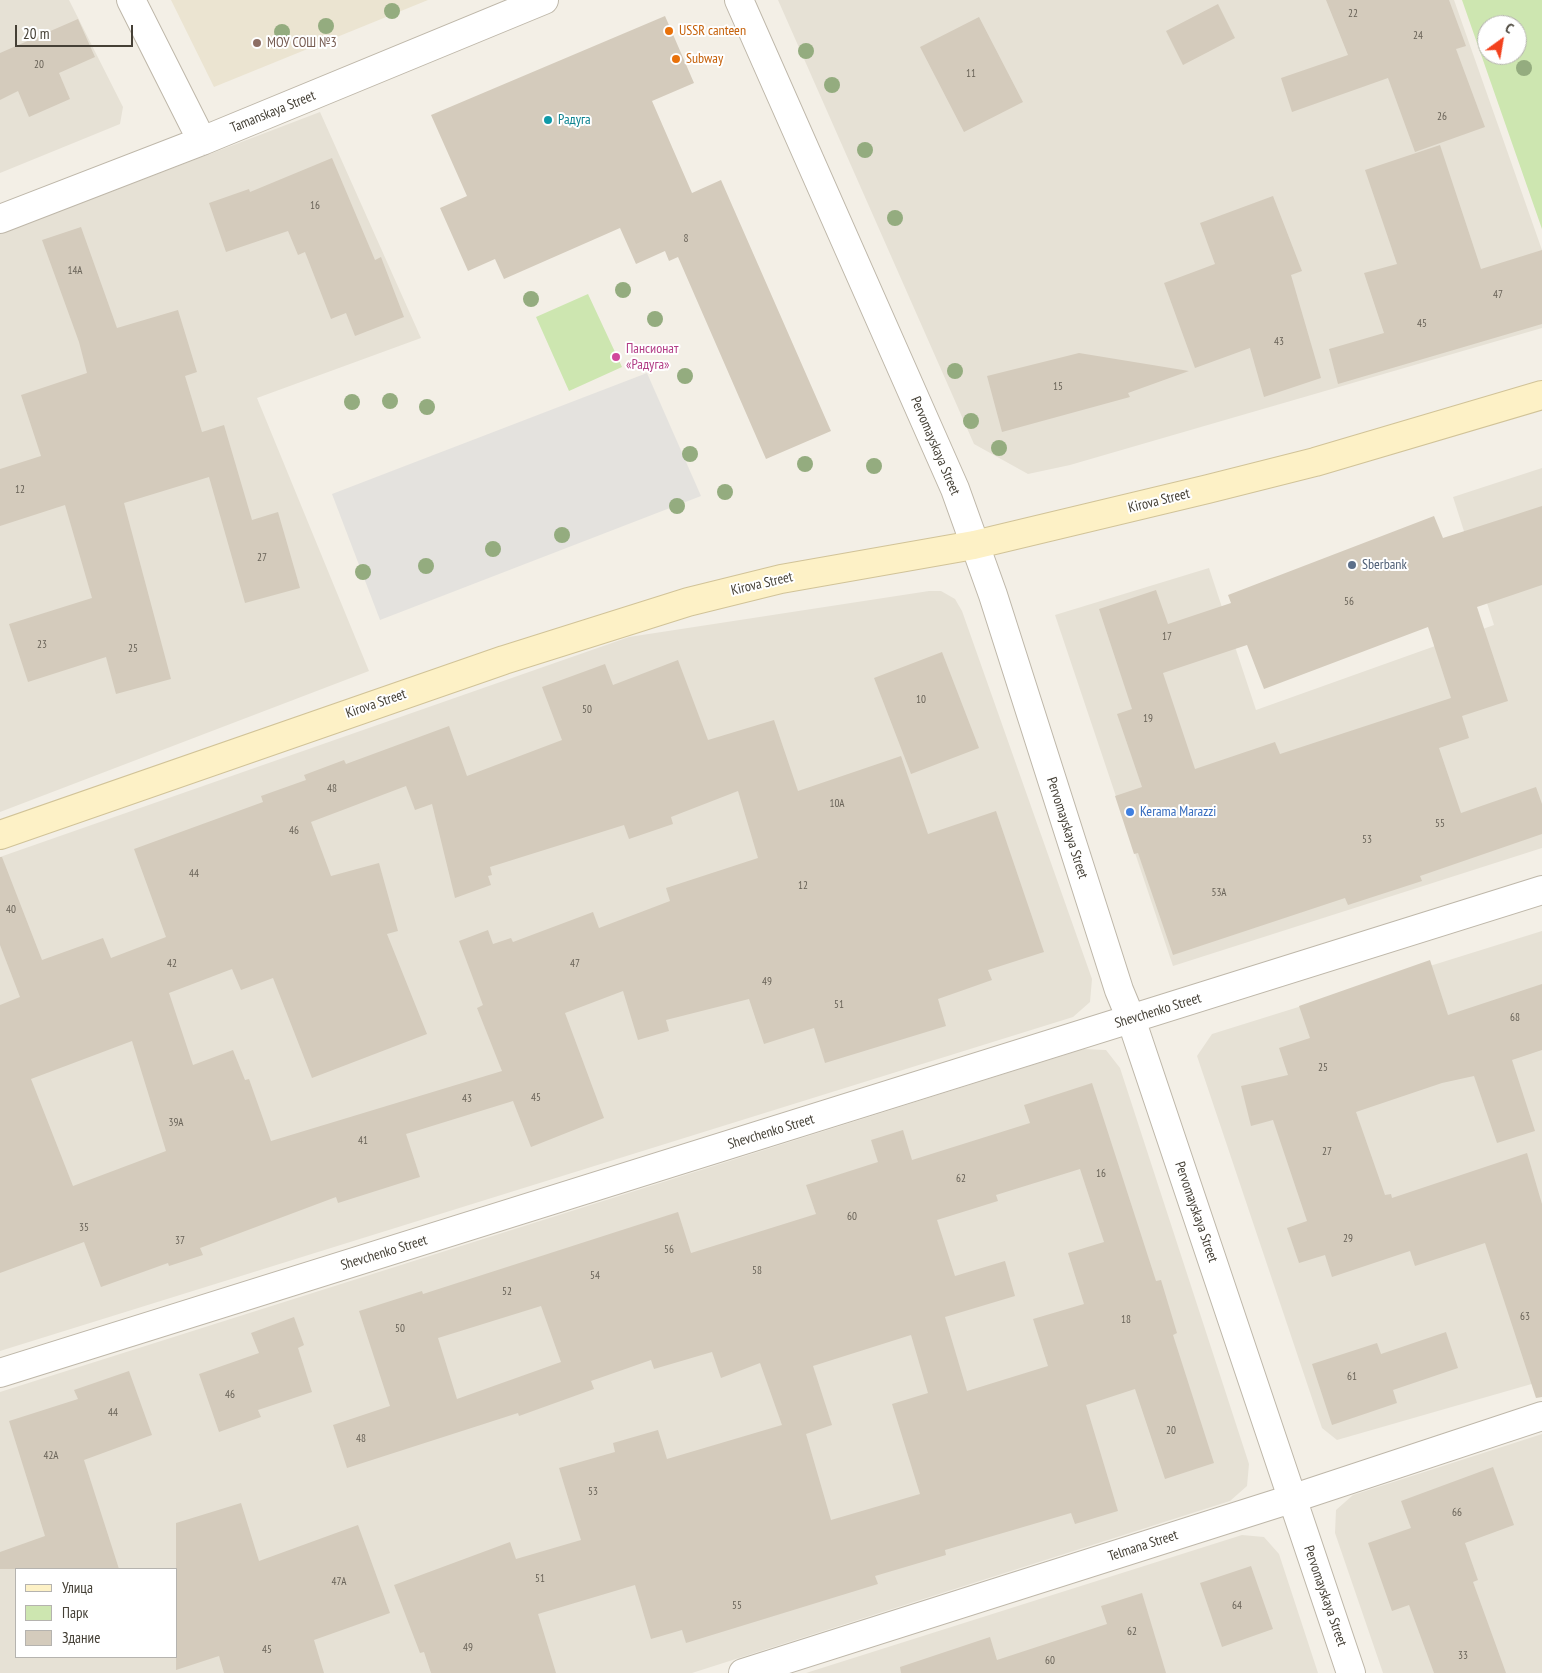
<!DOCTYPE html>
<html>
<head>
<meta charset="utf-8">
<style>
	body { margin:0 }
	#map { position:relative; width:1542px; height:1673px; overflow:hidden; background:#f3efe6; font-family:"PT Sans Narrow",sans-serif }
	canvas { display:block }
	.legend { position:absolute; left:15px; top:1568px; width:162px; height:90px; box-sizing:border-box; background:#fff; border:1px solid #b5b3af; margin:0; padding:6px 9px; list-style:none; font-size:15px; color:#454036 }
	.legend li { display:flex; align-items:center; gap:10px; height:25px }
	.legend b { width:25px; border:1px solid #b5b3af }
	.north { position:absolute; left:1477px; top:15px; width:50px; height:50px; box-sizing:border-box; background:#fff; border:1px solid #b5b3af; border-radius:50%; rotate:32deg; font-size:14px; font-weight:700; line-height:20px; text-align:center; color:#454036 }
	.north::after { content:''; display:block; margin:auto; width:18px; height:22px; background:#f3411d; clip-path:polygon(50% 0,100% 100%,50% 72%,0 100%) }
	.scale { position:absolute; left:15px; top:25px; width:118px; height:22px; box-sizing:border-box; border:2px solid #454036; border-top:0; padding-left:6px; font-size:15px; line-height:18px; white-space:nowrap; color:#454036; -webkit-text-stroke:4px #fff; paint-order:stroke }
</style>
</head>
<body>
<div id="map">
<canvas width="1542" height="1673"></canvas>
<ul class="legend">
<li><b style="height:6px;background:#fdf1c6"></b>Улица</li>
<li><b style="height:14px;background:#cde6b0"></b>Парк</li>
<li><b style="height:14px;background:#d4cbbc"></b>Здание</li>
</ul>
<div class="north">С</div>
<div class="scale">20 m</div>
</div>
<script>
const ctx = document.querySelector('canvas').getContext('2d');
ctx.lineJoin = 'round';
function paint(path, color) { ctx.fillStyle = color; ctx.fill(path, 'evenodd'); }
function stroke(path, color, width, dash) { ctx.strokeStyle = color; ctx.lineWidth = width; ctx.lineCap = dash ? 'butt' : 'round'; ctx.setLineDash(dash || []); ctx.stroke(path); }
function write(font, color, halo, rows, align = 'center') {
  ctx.font = font + ' "PT Sans Narrow",sans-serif'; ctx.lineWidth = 4; ctx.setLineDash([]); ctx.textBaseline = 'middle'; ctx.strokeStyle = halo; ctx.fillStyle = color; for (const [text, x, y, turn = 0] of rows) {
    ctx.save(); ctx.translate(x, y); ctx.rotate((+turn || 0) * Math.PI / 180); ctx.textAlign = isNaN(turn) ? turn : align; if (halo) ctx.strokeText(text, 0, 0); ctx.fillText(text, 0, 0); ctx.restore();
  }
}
paint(new Path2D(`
	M 0,0 L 69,0 L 123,107 L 120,124 L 0,173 Z
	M 778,0 L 1454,0 L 1542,250 L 1542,328 L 1070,465 L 1028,474 L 974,444 Z
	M 320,112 L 421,338 L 257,398 L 369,671 L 0,812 L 0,234 Z
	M 1542,468 L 1542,848 L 1173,966 L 1055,615 L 1209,568 L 1256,710 L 1494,625 L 1453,497 Z
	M 929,591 L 941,591 L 955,599 L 962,611 L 1092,979 L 1090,1002 L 1073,1017 L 0,1351 L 0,857 L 629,637 Z
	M 1542,931 L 1542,1381 L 1337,1440 L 1322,1428 L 1197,1056 L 1212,1034 Z
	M 1083,1049 L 1106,1050 L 1120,1068 L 1249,1464 L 1247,1486 L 1230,1501 L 692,1673 L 0,1673 L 0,1392 ZM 16,1569 L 176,1569 L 176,1657 L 16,1657 Z
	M 1542,1434 L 1542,1673 L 1383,1673 L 1335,1533 L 1336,1510 L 1353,1495 Z
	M 1242,1535 L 1264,1537 L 1279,1554 L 1318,1673 L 806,1673 Z`), '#e6e1d5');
paint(new Path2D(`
	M 171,0 L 428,0 L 214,87 Z`), '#ebe4d1');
paint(new Path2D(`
	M 1462,0 L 1542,0 L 1542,229 ZM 1487,25 L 1517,25 L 1517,55 L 1487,55 Z
	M 588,294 L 622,367 L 569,391 L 536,317 Z`), '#cde6b0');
paint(new Path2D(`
	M 647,373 L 701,496 L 380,620 L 332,494 Z`), '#e4e2de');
paint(new Path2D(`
	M 1326,0 L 1449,0 L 1466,46 L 1456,49 L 1485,127 L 1415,152 L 1388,78 L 1292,112 L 1281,78 L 1348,55 Z
	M 1218,4 L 1235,38 L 1183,65 L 1166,31 Z
	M 665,16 L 694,83 L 652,101 L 692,193 L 721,180 L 831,431 L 766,459 L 678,257 L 669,261 L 665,251 L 636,264 L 620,228 L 504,279 L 495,259 L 468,271 L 440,208 L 467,196 L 431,115 Z
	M 979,17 L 1023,102 L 964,132 L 920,47 Z
	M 78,19 L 95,57 L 59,73 L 70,99 L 29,117 L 18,91 L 0,100 L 0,53 Z
	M 1440,145 L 1481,269 L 1542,250 L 1542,324 L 1338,384 L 1329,349 L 1384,333 L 1364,273 L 1397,264 L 1365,170 Z
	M 332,158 L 375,260 L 381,257 L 404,317 L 355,336 L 346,313 L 331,319 L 305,252 L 298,255 L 288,231 L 226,252 L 209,203 L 249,189 L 250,192 Z
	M 1273,196 L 1302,271 L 1291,275 L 1321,378 L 1264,397 L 1250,348 L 1195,368 L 1164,283 L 1215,264 L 1200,223 Z
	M 81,227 L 117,328 L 178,310 L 197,372 L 185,376 L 202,432 L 224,425 L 252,520 L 278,512 L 300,588 L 245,603 L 209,477 L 124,503 L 171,679 L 116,694 L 106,657 L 28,682 L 9,624 L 92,598 L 65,505 L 0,526 L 0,469 L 41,456 L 21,395 L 87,373 L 79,342 L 42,240 Z
	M 1079,353 L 1189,371 L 1128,393 L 1130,397 L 1002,432 L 987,376 Z
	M 1542,506 L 1542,585 L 1477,607 L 1508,701 L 1462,716 L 1469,738 L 1439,748 L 1461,813 L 1536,787 L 1542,804 L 1542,834 L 1420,876 L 1422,881 L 1348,905 L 1345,898 L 1173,955 L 1138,853 L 1134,854 L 1115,796 L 1142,787 L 1117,714 L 1132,709 L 1099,609 L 1156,590 L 1168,624 L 1231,603 L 1228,595 L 1434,516 L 1443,538 ZM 1428,627 L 1451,698 L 1280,754 L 1275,742 L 1195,769 L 1163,673 L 1247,645 L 1264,689 Z
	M 942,652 L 979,748 L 911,774 L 874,678 Z
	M 678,660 L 708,740 L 774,720 L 798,791 L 901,756 L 928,834 L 996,811 L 1044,952 L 988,970 L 992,980 L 938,999 L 946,1026 L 825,1063 L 814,1028 L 764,1044 L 749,999 L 666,1020 L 669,1031 L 638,1040 L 623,991 L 565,1013 L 604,1118 L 531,1147 L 513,1101 L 406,1134 L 420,1177 L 338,1203 L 336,1197 L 200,1248 L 203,1255 L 169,1266 L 168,1263 L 101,1287 L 84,1242 L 0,1273 L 0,1005 L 20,997 L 0,945 L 0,857 L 2,857 L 42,960 L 103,938 L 111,958 L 166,937 L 134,849 L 263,802 L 261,796 L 306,780 L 304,775 L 344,760 L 346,764 L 449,726 L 467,776 L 562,740 L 542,687 L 605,664 L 613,685 ZM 406,786 L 415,810 L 432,804 L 455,898 L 491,885 L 488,876 L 492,875 L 490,867 L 624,825 L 629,839 L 673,824 L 671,817 L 738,791 L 758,858 L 666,888 L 670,901 L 599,928 L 593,912 L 513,942 L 511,938 L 493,944 L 488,930 L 459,941 L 483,1005 L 477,1008 L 502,1071 L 271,1141 L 249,1079 L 245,1080 L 233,1050 L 193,1065 L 169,993 L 232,969 L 241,990 L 273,978 L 312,1078 L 427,1034 L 387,934 L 398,931 L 379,863 L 331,876 L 311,822 ZM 132,1041 L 166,1151 L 73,1186 L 31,1079 Z
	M 1430,960 L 1448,1015 L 1542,984 L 1542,1050 L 1512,1060 L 1535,1131 L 1497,1143 L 1474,1076 L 1442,1083 L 1356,1112 L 1385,1195 L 1391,1194 L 1392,1198 L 1527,1153 L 1542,1204 L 1542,1397 L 1536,1398 L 1485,1243 L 1415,1266 L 1410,1251 L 1332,1277 L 1325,1255 L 1299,1263 L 1287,1228 L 1307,1221 L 1273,1120 L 1251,1126 L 1241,1086 L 1288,1075 L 1279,1048 L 1310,1038 L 1299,1006 Z
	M 1092,1083 L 1156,1281 L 1161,1280 L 1177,1333 L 1173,1335 L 1214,1463 L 1165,1479 L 1135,1389 L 1086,1405 L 1118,1511 L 1075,1524 L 1071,1513 L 945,1550 L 946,1555 L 875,1576 L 878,1584 L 686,1643 L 682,1630 L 651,1639 L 635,1585 L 538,1614 L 556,1673 L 431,1673 L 424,1652 L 420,1653 L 394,1585 L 510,1542 L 516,1559 L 581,1540 L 559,1468 L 615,1452 L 613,1443 L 658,1430 L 667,1459 L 782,1425 L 760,1363 L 721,1378 L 712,1352 L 654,1369 L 651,1360 L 591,1381 L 594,1389 L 519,1416 L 518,1413 L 347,1468 L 333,1425 L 390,1406 L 359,1311 L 422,1291 L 423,1294 L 678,1212 L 691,1253 L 816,1214 L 806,1185 L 878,1162 L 871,1140 L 903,1130 L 912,1160 L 1030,1123 L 1024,1105 ZM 1080,1169 L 1104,1242 L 1068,1253 L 1084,1304 L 1033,1319 L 1048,1366 L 967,1391 L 945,1317 L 1015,1296 L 1005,1261 L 955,1276 L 937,1220 L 998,1201 L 996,1195 ZM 541,1306 L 561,1362 L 457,1399 L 438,1338 ZM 911,1335 L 928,1393 L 892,1404 L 920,1494 L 831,1520 L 806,1434 L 832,1425 L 813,1366 Z
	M 294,1317 L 304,1345 L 298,1348 L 312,1392 L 258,1410 L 261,1417 L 219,1432 L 199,1374 L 259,1353 L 251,1333 Z
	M 1446,1332 L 1458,1368 L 1393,1390 L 1397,1403 L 1332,1425 L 1312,1364 L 1377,1343 L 1381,1354 Z
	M 129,1371 L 152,1435 L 84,1460 L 119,1569 L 0,1569 L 0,1552 L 45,1536 L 9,1421 L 78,1399 L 74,1390 Z
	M 1493,1467 L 1514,1525 L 1465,1543 L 1478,1580 L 1473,1582 L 1506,1673 L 1434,1673 L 1409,1605 L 1392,1611 L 1368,1543 L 1411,1528 L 1401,1501 Z
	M 241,1503 L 259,1561 L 358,1525 L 390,1613 L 314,1640 L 324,1673 L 224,1673 L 219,1656 L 176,1670 L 176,1523 Z
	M 1251,1566 L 1273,1629 L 1222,1647 L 1200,1583 Z
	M 1142,1593 L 1166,1673 L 901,1673 L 900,1667 L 990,1637 L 997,1660 L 1107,1624 L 1101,1606 Z`), '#d4cbbc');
const street = new Path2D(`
	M 131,0 L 202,141
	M 739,0 L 955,489 L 993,595 L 1119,990 L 1131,1019 L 1351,1673
	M 0,219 L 202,141 L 544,0
	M 0,1373 L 1542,890
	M 743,1673 L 1291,1499 L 1542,1416`);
const secondary = new Path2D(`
	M 0,835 L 504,660 L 688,602 L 781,579 L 974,545 L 1208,489 L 1315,462 L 1542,395`);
stroke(street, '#beb7a9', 30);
stroke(secondary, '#d1c398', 30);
stroke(street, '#fff', 28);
stroke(secondary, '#fdf1c6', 28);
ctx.fillStyle = '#94ac7f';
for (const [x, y] of [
	[392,11],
	[326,26],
	[282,32],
	[806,51],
	[1524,68],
	[832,85],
	[865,150],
	[895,218],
	[623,290],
	[531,299],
	[655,319],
	[955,371],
	[685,376],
	[390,401],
	[352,402],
	[427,407],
	[971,421],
	[999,448],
	[690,454],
	[805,464],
	[874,466],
	[725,492],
	[677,506],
	[562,535],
	[493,549],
	[426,566],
	[363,572]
]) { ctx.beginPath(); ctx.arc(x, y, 8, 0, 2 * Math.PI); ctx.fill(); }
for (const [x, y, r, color] of [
	[669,31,5,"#e8710a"],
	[257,43,5,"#8d6e63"],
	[676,59,5,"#e8710a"],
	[548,120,5,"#0f9aa8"],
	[616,357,5,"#d1479c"],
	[1352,565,5,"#5c6f8a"],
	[1130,812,5,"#3f7fe0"]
]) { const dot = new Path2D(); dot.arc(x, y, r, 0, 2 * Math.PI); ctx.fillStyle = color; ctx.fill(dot); stroke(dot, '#fff', 2); }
write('11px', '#696358', null, [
	["22",1353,14],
	["24",1418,36],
	["20",39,65],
	["11",971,74],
	["26",1442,117],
	["16",315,206],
	["8",686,239],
	["14А",75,271],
	["47",1498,295],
	["45",1422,324],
	["43",1279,342],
	["15",1058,387],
	["12",20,490],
	["27",262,558],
	["56",1349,602],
	["17",1167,637],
	["23",42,645],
	["25",133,649],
	["10",921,700],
	["50",587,710],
	["19",1148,719],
	["48",332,789],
	["10А",837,804],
	["55",1440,824],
	["46",294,831],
	["53",1367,840],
	["44",194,874],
	["12",803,886],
	["53А",1219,893],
	["40",11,910],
	["42",172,964],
	["47",575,964],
	["49",767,982],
	["51",839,1005],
	["68",1515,1018],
	["25",1323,1068],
	["45",536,1098],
	["43",467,1099],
	["39А",176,1123],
	["41",363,1141],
	["27",1327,1152],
	["16",1101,1174],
	["62",961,1179],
	["60",852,1217],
	["35",84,1228],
	["29",1348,1239],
	["37",180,1241],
	["56",669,1250],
	["58",757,1271],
	["54",595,1276],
	["52",507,1292],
	["63",1525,1317],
	["18",1126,1320],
	["50",400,1329],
	["61",1352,1377],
	["46",230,1395],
	["44",113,1413],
	["20",1171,1431],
	["48",361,1439],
	["42А",51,1456],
	["53",593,1492],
	["66",1457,1513],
	["51",540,1579],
	["47А",339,1582],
	["55",737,1606],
	["64",1237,1606],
	["62",1132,1632],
	["49",468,1648],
	["45",267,1650],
	["33",1463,1656],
	["60",1050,1661]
]);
write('14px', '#c56008', '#fff', [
	["USSR canteen",679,31],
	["Subway",686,59]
], 'left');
write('14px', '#785e54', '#fff', [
	["МОУ СОШ №3",267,43]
], 'left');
write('14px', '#454036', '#fff', [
	["Tamanskaya Street",273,112,-22],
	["Pervomayskaya Street",935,446,67],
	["Kirova Street",1159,501,-14],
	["Kirova Street",762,584,-13],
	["Kirova Street",376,704,-19],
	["Pervomayskaya Street",1067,828,72],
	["Shevchenko Street",1158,1011,-17],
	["Shevchenko Street",771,1132,-17],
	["Pervomayskaya Street",1196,1212,71],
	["Shevchenko Street",384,1253,-17],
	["Telmana Street",1143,1546,-18],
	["Pervomayskaya Street",1325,1596,71]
]);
write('14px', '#0d838f', '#fff', [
	["Радуга",558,120]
], 'left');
write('14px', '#b23c85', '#fff', [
	["Пансионат",626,349],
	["«Радуга»",626,365]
], 'left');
write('14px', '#4e5e75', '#fff', [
	["Sberbank",1362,565]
], 'left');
write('14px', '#366cbe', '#fff', [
	["Kerama Marazzi",1140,812]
], 'left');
</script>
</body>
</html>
